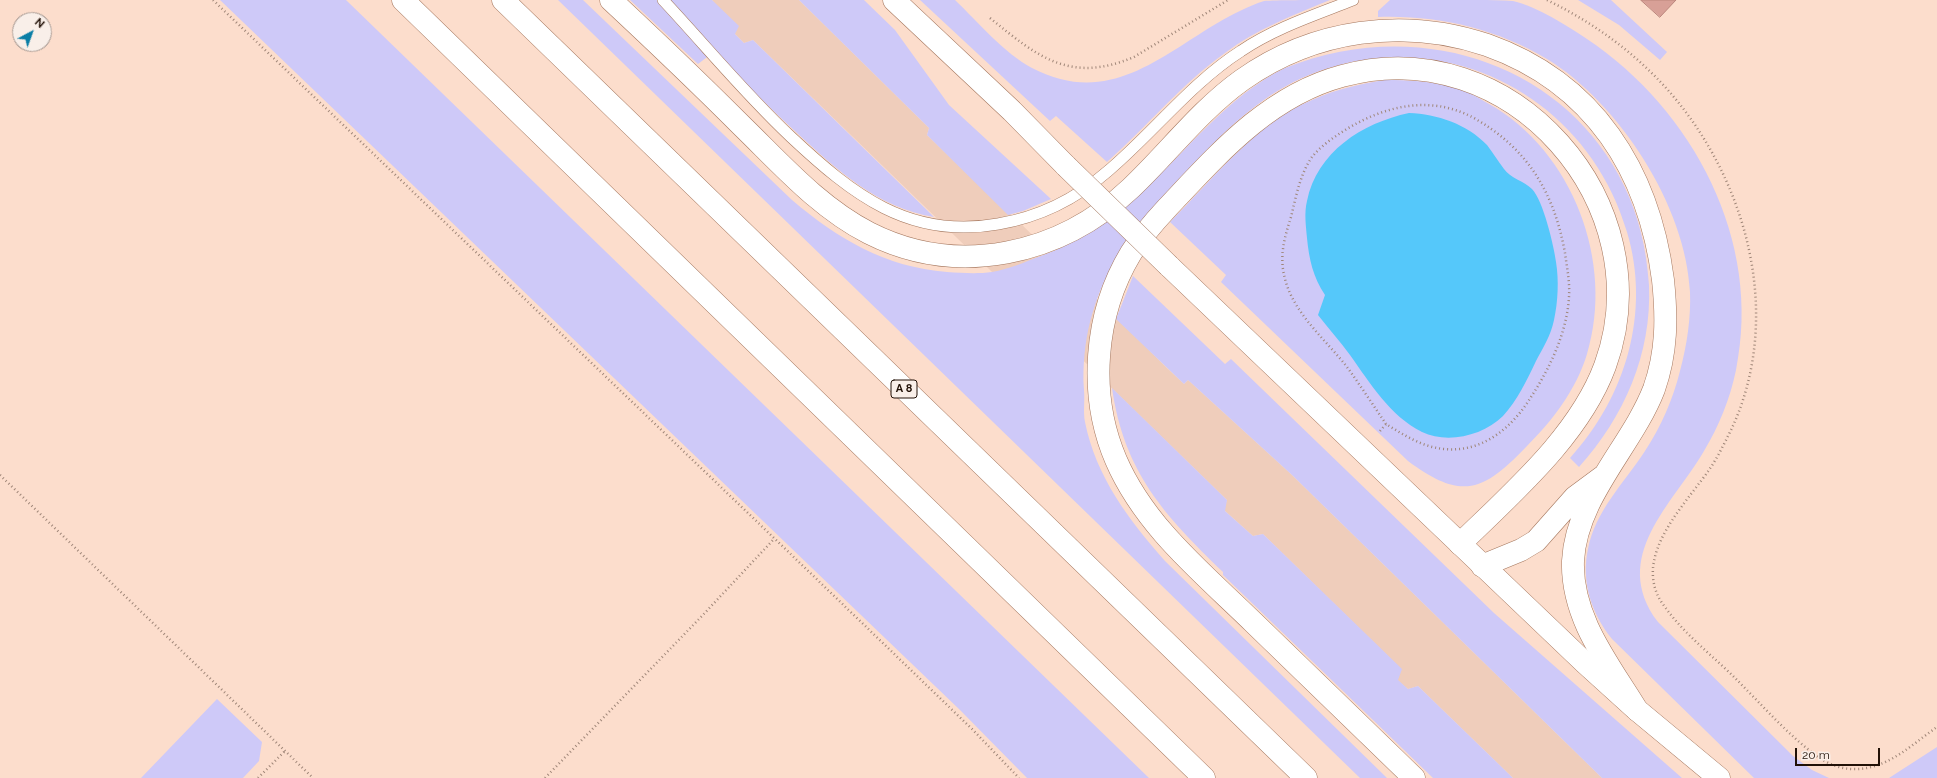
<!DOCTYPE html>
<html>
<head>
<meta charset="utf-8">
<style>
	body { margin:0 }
	#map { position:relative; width:1937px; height:778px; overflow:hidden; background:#fcddcc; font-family:Raleway,sans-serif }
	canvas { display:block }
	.north { position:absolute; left:12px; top:12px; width:40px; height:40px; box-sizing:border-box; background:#f9efe9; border:1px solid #a3968f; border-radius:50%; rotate:41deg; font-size:11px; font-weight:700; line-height:16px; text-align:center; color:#221107 }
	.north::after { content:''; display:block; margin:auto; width:14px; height:18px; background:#0a7ea6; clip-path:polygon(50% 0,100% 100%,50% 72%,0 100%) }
	.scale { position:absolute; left:1795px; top:748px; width:85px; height:18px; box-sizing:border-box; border:2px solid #221107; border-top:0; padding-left:5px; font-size:12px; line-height:14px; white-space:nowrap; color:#221107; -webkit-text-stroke:3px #f9efe9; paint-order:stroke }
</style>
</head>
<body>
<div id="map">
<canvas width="1937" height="778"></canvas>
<div class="north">N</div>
<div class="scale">20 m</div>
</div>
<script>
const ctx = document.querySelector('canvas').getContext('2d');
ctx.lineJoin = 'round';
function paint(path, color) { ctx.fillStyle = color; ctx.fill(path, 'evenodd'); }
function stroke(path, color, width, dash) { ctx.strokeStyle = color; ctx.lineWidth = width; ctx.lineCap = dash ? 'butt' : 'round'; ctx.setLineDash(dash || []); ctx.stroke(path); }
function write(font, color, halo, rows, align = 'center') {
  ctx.font = font + ' Raleway,sans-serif'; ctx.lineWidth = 3; ctx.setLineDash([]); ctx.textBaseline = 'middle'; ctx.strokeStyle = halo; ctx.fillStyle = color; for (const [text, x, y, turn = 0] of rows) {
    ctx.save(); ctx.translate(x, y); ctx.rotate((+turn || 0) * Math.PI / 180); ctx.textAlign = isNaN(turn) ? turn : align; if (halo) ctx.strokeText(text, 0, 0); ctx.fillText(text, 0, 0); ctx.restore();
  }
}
paint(new Path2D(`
	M 712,0 L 799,0 L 929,128 L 927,135 L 959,166 L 1011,214 L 1168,369 L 1184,384 L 1188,380 L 1292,475 L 1602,778 L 1513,778 L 1418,686 L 1408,689 L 1397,680 L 1401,669 L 1263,534 L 1253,536 L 1224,510 L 1227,500 L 753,40 L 744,43 L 735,34 Z`), '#efcdbb');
paint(new Path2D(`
	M 220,0 L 346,0 L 1149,778 L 1027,778 L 960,710 Z
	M 558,0 L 583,0 L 792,200 C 838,239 885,267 947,272 C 962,273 978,274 992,272 C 1009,269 1025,262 1041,256 C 1079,242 1110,222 1139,195 C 1186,152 1227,96 1285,68 C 1454,0 1639,98 1649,285 C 1652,354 1624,417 1579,467 L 1570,458 C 1626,397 1651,312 1627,232 C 1587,95 1442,21 1309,75 C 1265,93 1232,124 1200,157 C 1133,225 1079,289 1084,390 C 1085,401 1083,412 1085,422 C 1096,477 1129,520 1165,561 L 1387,778 L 1360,778 Z
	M 630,0 L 712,0 L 739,26 L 735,34 L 744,43 L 753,40 L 934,217 C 878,208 837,170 797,133 C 768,106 741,80 715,51 L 698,64 Z
	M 799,0 L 864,0 L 895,30 L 949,105 L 1051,199 L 1023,211 L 1008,215 L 927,135 L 929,128 Z
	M 920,0 L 955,0 C 978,22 1004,53 1032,68 C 1126,117 1182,28 1264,1 C 1275,0 1315,0 1330,0 C 1294,15 1256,29 1225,53 C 1181,84 1147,127 1107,162 L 1056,116 L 1050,121 Z
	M 1390,0 C 1420,0 1449,0 1478,0 C 1489,0 1502,0 1513,1 C 1538,7 1566,25 1587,39 C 1693,110 1763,241 1736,370 C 1730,399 1719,426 1704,451 C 1673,504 1609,557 1658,622 L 1793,756 L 1812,770 L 1829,778 L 1754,778 L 1612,639 C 1591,613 1581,581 1588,549 C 1595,511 1625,482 1645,451 C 1661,427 1673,399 1680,371 C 1687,345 1691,318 1690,292 C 1686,206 1619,103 1547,59 C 1495,28 1437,15 1378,17 L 1378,11 Z
	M 1578,0 L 1611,0 L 1667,52 L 1660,60 L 1619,25 Z
	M 1385,80 C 1408,80 1431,81 1453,87 C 1466,90 1477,97 1489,104 C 1573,151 1615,263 1587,354 C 1576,390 1553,420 1527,446 C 1483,492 1462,501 1408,461 L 1221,282 L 1226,275 L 1170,222 C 1213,179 1255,124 1312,100 C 1336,89 1360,84 1385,80 Z
	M 1133,276 L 1225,364 L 1231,359 L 1494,613 L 1682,778 L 1602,778 L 1292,475 L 1188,380 L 1184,384 L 1116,319 Z
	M 1112,388 L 1227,500 L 1225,511 L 1253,536 L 1263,534 L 1402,669 L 1398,680 L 1408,689 L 1418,686 L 1513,778 L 1433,778 L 1223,575 L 1223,572 C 1164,515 1124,472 1112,388 Z
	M 217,699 L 262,742 L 259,761 L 243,778 L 141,778 Z
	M 1937,747 L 1937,778 L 1889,778 Z`), '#cec9f8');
paint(new Path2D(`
	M 1409,113 C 1437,114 1467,124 1487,145 C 1493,153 1498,161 1504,169 C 1510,178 1524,181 1532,189 C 1543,200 1554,246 1556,262 C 1559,280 1558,302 1554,320 C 1551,335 1543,348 1536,361 C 1527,380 1517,401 1503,416 C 1483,436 1447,444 1422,432 C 1390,416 1370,383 1350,355 C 1340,341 1328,328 1318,315 L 1325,295 C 1313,277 1309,259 1307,238 C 1306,226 1304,213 1307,201 C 1317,152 1362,123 1409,113 Z`), '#55c8fa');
const building = new Path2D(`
	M 1641,0 L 1676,0 L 1660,17 Z`);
paint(building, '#d8a097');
stroke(building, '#bb857c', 1);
const service = new Path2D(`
	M 663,0 C 706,46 745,94 791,137 C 852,194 909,240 998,224 C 1040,217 1076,199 1108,171 C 1153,133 1191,83 1241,51 C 1275,28 1315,15 1353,0`);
const secondary = new Path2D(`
	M 894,0 L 1012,111 L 1066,166
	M 1169,266 L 1584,662 L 1637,710 L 1719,778`);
const motorway = new Path2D(`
	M 403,0 L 1204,778
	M 503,0 L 1306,778
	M 611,0 C 656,42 700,84 743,127 C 782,165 820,208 869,233 C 958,278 1060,255 1131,188 C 1168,153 1200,110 1242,80 C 1314,29 1404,17 1487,45 C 1594,83 1649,171 1663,280 C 1667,318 1667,352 1654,389 C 1632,446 1576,497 1573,561 C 1571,618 1609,664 1637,710
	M 1482,566 L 1521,550 L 1536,541 L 1575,497 L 1602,477
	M 1414,778 C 1360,726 1307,674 1254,623 C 1203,573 1145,527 1116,460 C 1088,395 1094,314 1131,253 C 1141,237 1154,222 1167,208 C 1218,154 1268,96 1342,76 C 1511,29 1664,205 1605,366 C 1579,436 1512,493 1460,544`);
stroke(service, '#a4765d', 12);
stroke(secondary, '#a4765d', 23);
stroke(motorway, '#a4765d', 23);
stroke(new Path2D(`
	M 213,0 L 774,538 L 973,730 L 1019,778
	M 1547,0 C 1592,22 1633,51 1667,89 C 1747,179 1784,315 1732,428 C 1725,442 1718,457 1709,470 C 1688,500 1650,539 1653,577 C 1654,589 1658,598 1665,607 C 1684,634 1713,656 1736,679 C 1762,705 1789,736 1818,757 C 1828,764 1841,769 1853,769 C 1887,770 1911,745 1937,727
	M 990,18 C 1038,57 1070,84 1134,57 L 1228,0
	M 1380,431 L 1386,424 C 1404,435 1422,447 1444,449 C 1482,453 1512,428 1531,397 C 1550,368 1567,332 1569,297 C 1570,282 1567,268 1565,253 C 1554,192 1527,147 1472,117 C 1428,94 1381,107 1342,132 C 1331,139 1320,147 1312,157 C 1300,174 1296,197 1291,217 C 1284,239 1279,257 1285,279 C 1294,314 1326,340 1347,367 C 1360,385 1373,405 1386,424
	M 0,475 L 313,778
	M 258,778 L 285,751
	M 545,778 L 701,617 L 774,539`), '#9f8678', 2.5, [1, 3]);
stroke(service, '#fff', 11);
stroke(secondary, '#fff', 22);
stroke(motorway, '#fff', 22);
const secondaryBridge = new Path2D(`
	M 1066,166 L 1169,266`);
stroke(secondaryBridge, '#a4765d', 23, []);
stroke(secondaryBridge, '#fff', 22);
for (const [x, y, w] of [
	[904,389,26]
]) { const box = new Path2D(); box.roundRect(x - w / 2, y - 9, w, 18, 3); ctx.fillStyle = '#f9efe9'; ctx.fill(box); stroke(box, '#221107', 1); }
write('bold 11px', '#221107', null, [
	["A 8",904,389]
]);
</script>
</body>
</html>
